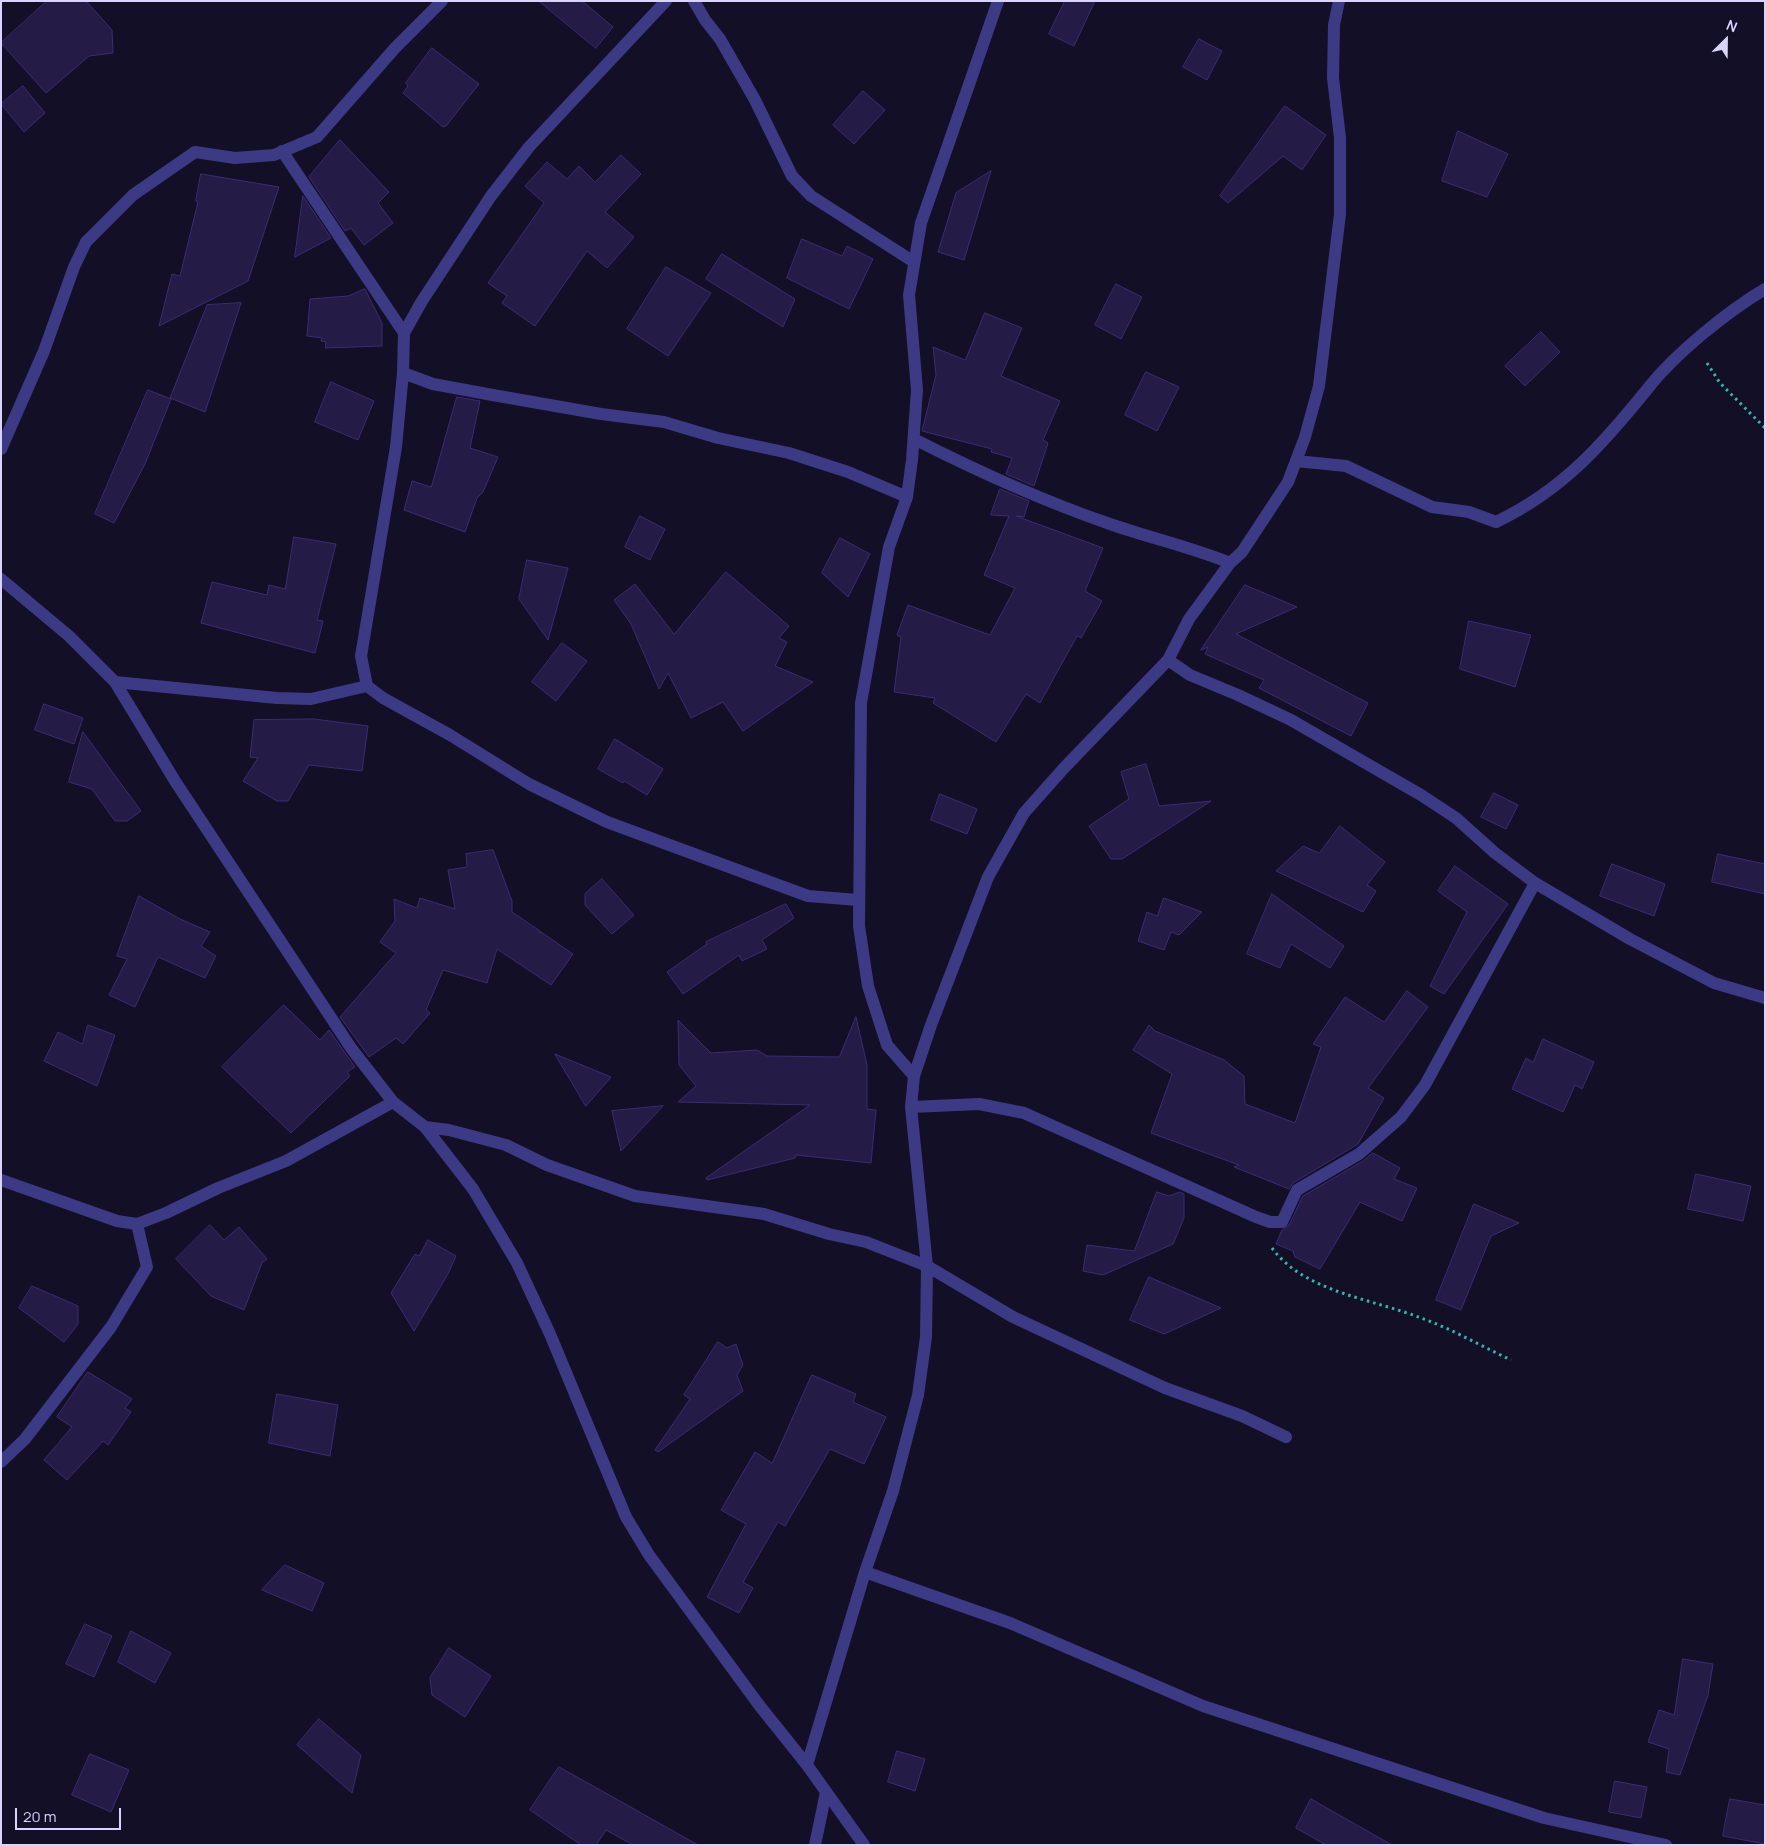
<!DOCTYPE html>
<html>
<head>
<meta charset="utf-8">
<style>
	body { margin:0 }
	#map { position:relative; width:1766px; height:1846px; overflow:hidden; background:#130f26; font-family:Manrope,sans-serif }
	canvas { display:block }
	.frame { position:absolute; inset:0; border:2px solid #d9d4ff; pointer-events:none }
	.north { position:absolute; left:1701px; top:15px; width:50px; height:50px; -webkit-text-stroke:4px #130f26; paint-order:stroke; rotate:23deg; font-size:14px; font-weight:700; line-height:20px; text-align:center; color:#d9d4ff }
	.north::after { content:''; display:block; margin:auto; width:18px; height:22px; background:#d9d4ff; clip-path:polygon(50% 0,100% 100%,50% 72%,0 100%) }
	.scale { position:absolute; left:15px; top:1808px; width:106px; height:22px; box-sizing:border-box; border:2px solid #d9d4ff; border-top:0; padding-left:6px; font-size:15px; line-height:18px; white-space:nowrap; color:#d9d4ff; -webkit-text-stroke:4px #130f26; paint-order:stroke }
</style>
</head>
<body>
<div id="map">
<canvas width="1766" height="1846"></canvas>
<div class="frame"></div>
<div class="north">N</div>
<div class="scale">20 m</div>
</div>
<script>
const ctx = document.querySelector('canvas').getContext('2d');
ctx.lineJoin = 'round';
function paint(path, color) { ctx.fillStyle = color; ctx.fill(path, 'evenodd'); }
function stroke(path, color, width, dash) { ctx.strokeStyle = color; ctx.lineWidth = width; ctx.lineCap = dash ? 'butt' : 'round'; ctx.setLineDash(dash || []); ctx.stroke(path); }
const building = new Path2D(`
	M 47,1 L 86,1 L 112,30 L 113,53 L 89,56 L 46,93 L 1,43 Z
	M 539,1 L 582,1 L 613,27 L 596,48 Z
	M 1065,1 L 1095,1 L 1074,46 L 1049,34 Z
	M 1199,39 L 1222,51 L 1207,80 L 1183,67 Z
	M 432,48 L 479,84 L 446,126 L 443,127 L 403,93 L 408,86 L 406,83 Z
	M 23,86 L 45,113 L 24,132 L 1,104 Z
	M 863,91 L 885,110 L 854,144 L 833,125 Z
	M 1285,106 L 1326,135 L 1302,170 L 1283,156 L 1228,203 L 1220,196 Z
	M 1458,131 L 1508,154 L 1487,197 L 1442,181 Z
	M 340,140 L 389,192 L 378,203 L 393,223 L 364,245 L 351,228 L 345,231 L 309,177 Z
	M 621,155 L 641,174 L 605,212 L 634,237 L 607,268 L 587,251 L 535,326 L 502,303 L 507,296 L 488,283 L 544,203 L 525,186 L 547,162 L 567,179 L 579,166 L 595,182 Z
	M 991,171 L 964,260 L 938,252 L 956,193 Z
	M 201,174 L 279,187 L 248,281 L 159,326 L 172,274 L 180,276 L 198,202 L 196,201 Z
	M 303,196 L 331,238 L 295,257 Z
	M 802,239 L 842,256 L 847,246 L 873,259 L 849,309 L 787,278 Z
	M 722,254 L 795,299 L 783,327 L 706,279 Z
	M 666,267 L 711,293 L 668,356 L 627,329 Z
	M 1116,284 L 1142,297 L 1121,339 L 1095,325 Z
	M 365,289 L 382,323 L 382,346 L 325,348 L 326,342 L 321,341 L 322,338 L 307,336 L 310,299 L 348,296 Z
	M 241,303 L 205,412 L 170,398 L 207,305 Z
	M 985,313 L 1022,328 L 1001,376 L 1060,401 L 1043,440 L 1048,443 L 1034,486 L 1006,474 L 1012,458 L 991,452 L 992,449 L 922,431 L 936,375 L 933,347 L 965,360 Z
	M 1541,332 L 1560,352 L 1525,386 L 1505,366 Z
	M 1146,372 L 1179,387 L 1157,431 L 1125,415 Z
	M 331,382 L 374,401 L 358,440 L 315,422 Z
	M 148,390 L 171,399 L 145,464 L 114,523 L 95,514 Z
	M 457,397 L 480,401 L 470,448 L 498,457 L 483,492 L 477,498 L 465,532 L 404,510 L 412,481 L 431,487 Z
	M 1000,489 L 1029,501 L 1024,517 L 1016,516 L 1103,548 L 1085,591 L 1102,601 L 1081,638 L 1077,636 L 1040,703 L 1026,694 L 996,742 L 933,703 L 935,698 L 894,692 L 901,637 L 897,635 L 908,605 L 990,635 L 1015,588 L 984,575 L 1009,516 L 991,515 Z
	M 640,516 L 665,529 L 650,560 L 625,547 Z
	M 294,537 L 336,544 L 317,620 L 323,621 L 315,653 L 201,623 L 212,582 L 267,595 L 269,585 L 285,589 Z
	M 840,538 L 870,554 L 848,597 L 822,573 Z
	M 527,560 L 568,568 L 548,640 L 519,599 Z
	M 726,572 L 789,626 L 779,638 L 787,642 L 775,666 L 813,682 L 743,731 L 723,702 L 691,718 L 668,673 L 659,689 L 631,624 L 614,600 L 635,584 L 674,634 Z
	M 1245,585 L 1297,607 L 1236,634 L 1368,703 L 1351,736 L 1259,688 L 1264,680 L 1205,654 L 1208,647 L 1201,650 Z
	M 1469,621 L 1531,635 L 1515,687 L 1460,669 Z
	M 562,643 L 587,661 L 556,701 L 532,682 Z
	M 44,704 L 83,718 L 74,744 L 35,730 Z
	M 314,719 L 368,726 L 362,771 L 309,765 L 288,801 L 277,801 L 243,781 L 258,758 L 250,757 L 254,720 Z
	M 83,732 L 141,811 L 127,821 L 115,821 L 92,789 L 69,782 Z
	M 615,739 L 663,769 L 647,795 L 624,781 L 623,783 L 598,769 Z
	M 1146,764 L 1159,806 L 1211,801 L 1122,859 L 1111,859 L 1089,826 L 1129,799 L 1121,772 Z
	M 1494,793 L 1518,805 L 1506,829 L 1481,817 Z
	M 940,794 L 977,809 L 967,834 L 931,820 Z
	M 1340,826 L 1385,862 L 1367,885 L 1376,891 L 1363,912 L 1276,871 L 1303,846 L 1319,853 Z
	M 493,850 L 512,901 L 512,912 L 540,931 L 540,933 L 541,932 L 573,954 L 551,985 L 497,949 L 487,983 L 443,970 L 426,1010 L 430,1013 L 403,1044 L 396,1038 L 369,1057 L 340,1017 L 396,953 L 380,942 L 395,921 L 394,899 L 417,908 L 420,898 L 455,909 L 448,870 L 467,867 L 466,854 Z
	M 1718,854 L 1765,864 L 1765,894 L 1712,882 Z
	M 1612,864 L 1665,884 L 1654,916 L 1600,896 Z
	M 1455,866 L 1508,904 L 1444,994 L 1430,986 L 1467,912 L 1438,891 Z
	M 602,879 L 634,915 L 612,934 L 585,905 L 585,894 Z
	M 1272,894 L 1344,946 L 1330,968 L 1291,944 L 1280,968 L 1247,954 Z
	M 139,896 L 180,919 L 210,932 L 201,946 L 216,956 L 205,978 L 158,957 L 135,1007 L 109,995 L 127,959 L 117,956 Z
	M 1164,898 L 1202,912 L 1179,935 L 1171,932 L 1164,950 L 1138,941 L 1147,912 L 1157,916 Z
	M 786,904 L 794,918 L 762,940 L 767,949 L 742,961 L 739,955 L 683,994 L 667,972 L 707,944 L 706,942 Z
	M 1407,991 L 1428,1007 L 1368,1088 L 1384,1098 L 1358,1144 L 1293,1183 L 1289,1189 L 1234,1167 L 1239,1165 L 1151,1133 L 1172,1074 L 1133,1050 L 1149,1025 L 1155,1031 L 1224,1060 L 1244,1076 L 1245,1104 L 1295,1123 L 1321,1047 L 1313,1044 L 1345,997 L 1384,1022 Z
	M 284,1005 L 320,1040 L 329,1030 L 355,1067 L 347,1072 L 350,1076 L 291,1133 L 222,1067 Z
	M 856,1017 L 867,1065 L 867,1109 L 876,1110 L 871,1163 L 796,1155 L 795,1158 L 707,1180 L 706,1178 L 810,1105 L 678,1102 L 696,1086 L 679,1065 L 678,1020 L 711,1053 L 757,1050 L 767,1056 L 839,1057 Z
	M 88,1025 L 115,1035 L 97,1086 L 44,1061 L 58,1032 L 82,1044 Z
	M 1543,1039 L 1594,1062 L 1582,1089 L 1575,1085 L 1563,1112 L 1512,1089 L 1526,1058 L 1533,1062 Z
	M 555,1054 L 611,1077 L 586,1106 Z
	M 663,1106 L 621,1151 L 612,1111 Z
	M 1373,1153 L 1400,1168 L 1394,1179 L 1417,1188 L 1402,1221 L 1360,1202 L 1320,1269 L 1295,1257 L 1293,1251 L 1276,1244 L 1282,1230 L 1289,1225 L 1303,1196 L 1363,1161 Z
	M 1696,1174 L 1751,1186 L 1743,1221 L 1688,1209 Z
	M 1157,1192 L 1169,1196 L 1180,1192 L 1184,1194 L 1184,1218 L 1173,1244 L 1103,1275 L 1083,1271 L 1087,1245 L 1134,1251 Z
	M 1474,1204 L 1519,1223 L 1491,1236 L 1461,1310 L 1436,1300 Z
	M 210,1225 L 224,1240 L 239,1227 L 267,1259 L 262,1263 L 244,1310 L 211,1296 L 176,1259 Z
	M 428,1240 L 456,1256 L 448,1274 L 414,1331 L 391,1293 L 415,1254 L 419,1256 Z
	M 1149,1277 L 1221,1308 L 1164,1334 L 1130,1320 Z
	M 32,1286 L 78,1306 L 78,1324 L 64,1342 L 19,1308 Z
	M 718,1342 L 727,1348 L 736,1344 L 743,1365 L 737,1375 L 743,1391 L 658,1452 L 655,1450 L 690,1399 L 684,1395 Z
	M 88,1372 L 132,1399 L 125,1408 L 131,1412 L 108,1445 L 103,1441 L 67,1480 L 44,1460 L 72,1427 L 57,1417 Z
	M 812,1375 L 856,1394 L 853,1402 L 886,1417 L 864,1464 L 830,1449 L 785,1526 L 778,1522 L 743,1582 L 753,1588 L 739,1613 L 707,1597 L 746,1524 L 721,1510 L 755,1452 L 772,1463 Z
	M 277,1394 L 338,1405 L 330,1456 L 269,1443 Z
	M 285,1565 L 324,1583 L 312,1611 L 262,1590 Z
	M 85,1624 L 112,1636 L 94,1677 L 66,1664 Z
	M 131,1631 L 171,1653 L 155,1683 L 118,1662 Z
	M 449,1648 L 491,1676 L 465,1717 L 432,1695 L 430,1678 Z
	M 1683,1659 L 1713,1664 L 1708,1695 L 1680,1775 L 1666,1772 L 1669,1749 L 1648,1742 L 1659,1710 L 1674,1715 Z
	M 319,1719 L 361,1755 L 352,1793 L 297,1745 Z
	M 897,1751 L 925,1759 L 915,1791 L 888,1782 Z
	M 90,1754 L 129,1770 L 111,1812 L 72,1795 Z
	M 559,1767 L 611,1796 L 698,1845 L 633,1845 L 606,1830 L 596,1845 L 581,1845 L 530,1810 Z
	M 1615,1781 L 1647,1787 L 1641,1818 L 1609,1812 Z
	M 1311,1799 L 1392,1845 L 1326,1845 L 1296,1828 Z
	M 1730,1799 L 1765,1805 L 1765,1844 L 1723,1836 Z`);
paint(building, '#241b47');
stroke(building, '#3b2d73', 1);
stroke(new Path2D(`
	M 1707,363 L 1720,383 L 1765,428
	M 1272,1248 C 1304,1292 1373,1299 1421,1318 C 1452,1329 1481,1346 1511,1360`), '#2fb8b0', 3, [2.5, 4]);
stroke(new Path2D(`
	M 666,1 L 529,147 L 491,196 L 422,301 L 404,333 L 403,373 L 396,447 L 361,656 L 367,686 L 383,698 L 450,735 L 529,784 L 607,822 L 808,896 L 858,900
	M 694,1 L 705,20 L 720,39 L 755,100 L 792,176 L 811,196 L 914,262
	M 282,151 L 404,333
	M 403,373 L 433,384 L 487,394 L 601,414 L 664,422 L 718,438 L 789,453 L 848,472 L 907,497
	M 914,439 C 977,471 1043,501 1110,524 C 1150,538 1191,547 1230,563
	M 1,449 L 44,351 L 74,267 L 86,242 L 133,195 L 195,152 L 235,158 L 274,155 L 317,137 L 395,48 L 442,1
	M 1296,461 L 1346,466 L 1432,507 L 1469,512 L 1496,522 C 1563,490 1603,444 1649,387 C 1676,353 1728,311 1765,289
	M 1,579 L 69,636 L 115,682 L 175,781 L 351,1048 L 393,1102 L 425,1127 L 473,1189 L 517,1263 L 550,1334 L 626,1517 L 649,1555 L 759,1705 L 807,1765 L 864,1845
	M 1168,660 L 1190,675 L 1238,695 L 1291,720 L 1421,795 L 1456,818 L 1495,853 L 1535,883 L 1630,939 L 1714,983 L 1765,998
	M 115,682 L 277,698 L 311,699 L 367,686
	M 914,1076 L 887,1045 L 868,986 L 859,926 L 861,703 L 889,547 L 907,497 L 912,460 L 917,390 L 909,295 L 921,223 L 998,1
	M 911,1107 L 979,1104 L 1024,1113 L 1256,1217 L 1270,1222 L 1282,1222 L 1297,1190 L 1359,1154 L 1401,1117 L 1425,1085 L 1535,883
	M 425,1127 L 449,1130 L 506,1145 L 547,1165 L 635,1196 L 764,1214 L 829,1234 L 866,1242 L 927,1266 L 1013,1317 L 1165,1388 L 1242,1416 L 1286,1437
	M 1,1180 L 117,1221 L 137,1224 L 166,1213 L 218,1188 L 286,1161 L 393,1102
	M 1,1462 L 25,1439 L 111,1327 L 147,1267 L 137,1224
	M 865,1572 L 1010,1623 L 1203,1706 L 1544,1818 L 1666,1845
	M 807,1765 L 865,1572 L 893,1491 L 918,1395 L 926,1337 L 927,1266 L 911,1107 L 914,1076 L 931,1025 L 988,877 L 1024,813 L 1064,768 L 1168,660 L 1189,619 L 1230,563 L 1242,552 L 1288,482 L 1296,461 L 1305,437 L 1319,386 L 1340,214 L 1340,138 L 1333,78 L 1334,25 L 1339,1
	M 815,1845 L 826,1792`), '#3d3a85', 12);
</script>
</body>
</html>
